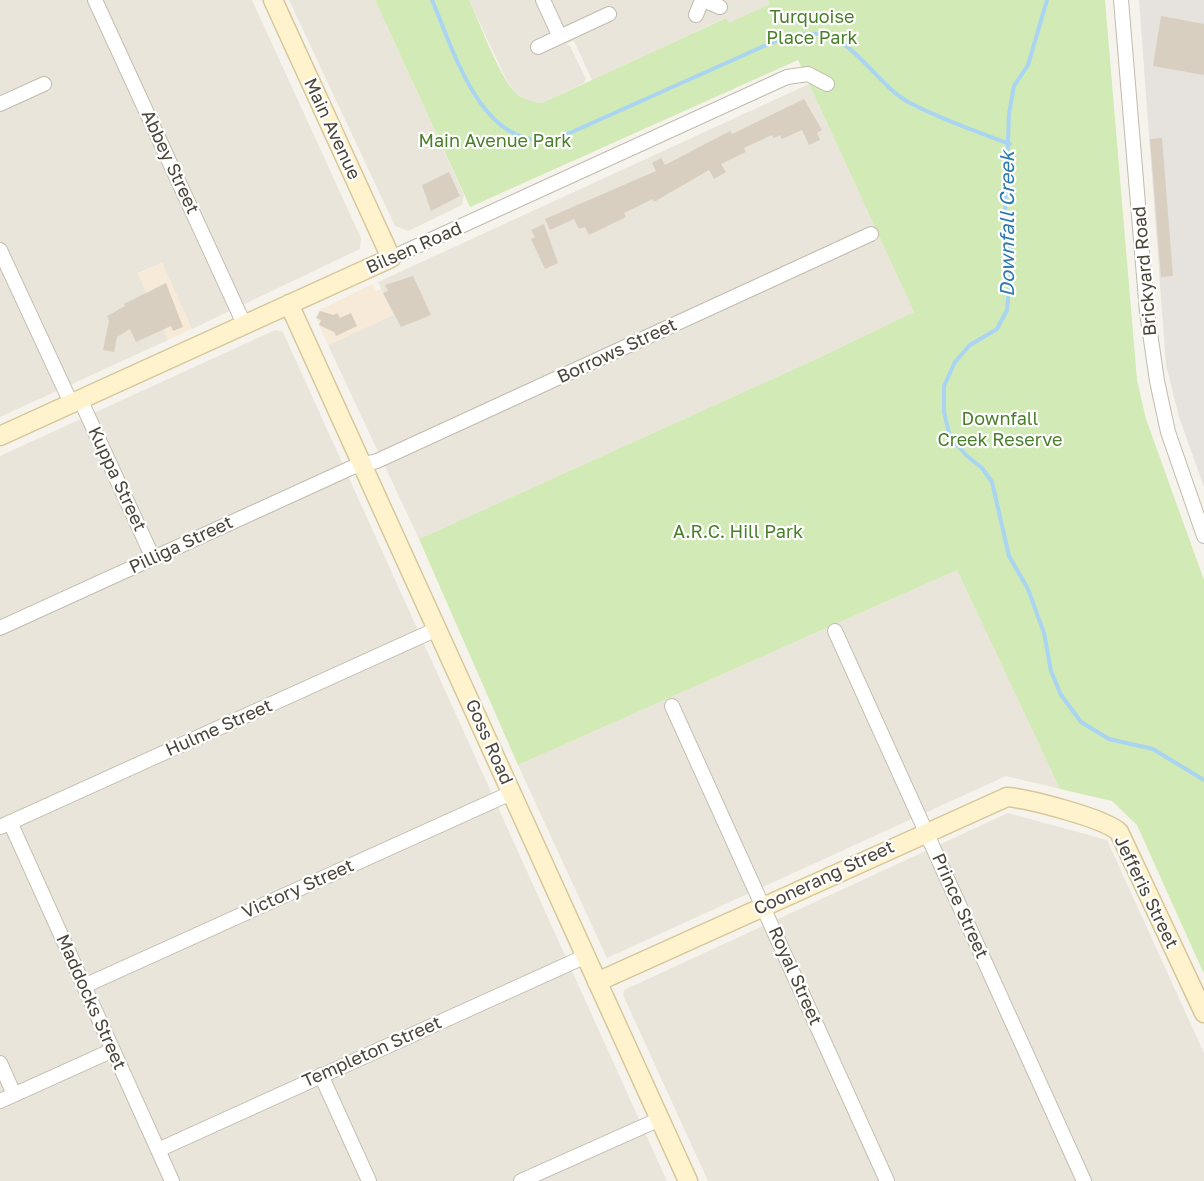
<!DOCTYPE html>
<html>
<head>
<meta charset="utf-8">
<style>
	body { margin:0 }
	canvas { display:block; background:#f6f3ec }
</style>
</head>
<body>
<canvas width="1204" height="1181"></canvas>
<script>
const ctx = document.querySelector('canvas').getContext('2d');
ctx.lineJoin = 'round';
function paint(path, color) { ctx.fillStyle = color; ctx.fill(path, 'evenodd'); }
function stroke(path, color, width, dash) { ctx.strokeStyle = color; ctx.lineWidth = width; ctx.lineCap = dash ? 'butt' : 'round'; ctx.setLineDash(dash || []); ctx.stroke(path); }
function write(font, color, halo, rows, align = 'center') {
  ctx.font = font + ' "Golos Text",sans-serif'; ctx.lineWidth = 4.5; ctx.setLineDash([]); ctx.textBaseline = 'middle'; ctx.strokeStyle = halo; ctx.fillStyle = color; for (const [text, x, y, turn = 0] of rows) {
    ctx.save(); ctx.translate(x, y); ctx.rotate((+turn || 0) * Math.PI / 180); ctx.textAlign = isNaN(turn) ? turn : align; if (halo) ctx.strokeText(text, 0, 0); ctx.fillText(text, 0, 0); ctx.restore();
  }
}
paint(new Path2D(`
	M 0,0 L 252,0 L 361,238 L 360,249 L 192,329 L 162,263 L 138,273 L 168,340 L 0,417 Z
	M 289,0 L 375,0 L 464,195 L 462,205 L 408,231 L 395,226 Z
	M 469,0 L 768,0 L 770,4 L 729,24 L 725,18 L 592,80 L 574,41 L 566,44 L 570,46 L 586,79 L 584,83 L 542,103 L 529,102 L 516,93 L 506,79 Z
	M 809,84 L 914,312 L 810,362 L 419,539 L 328,345 L 393,315 L 378,282 Z
	M 275,330 L 283,332 L 667,1181 L 0,1181 L 0,456 Z
	M 957,570 L 1060,789 L 1006,776 L 607,958 L 518,765 Z
	M 1008,813 L 1107,840 L 1204,1053 L 1204,1181 L 708,1181 L 623,995 L 624,990 Z`), '#eae5da');
paint(new Path2D(`
	M 162,263 L 192,329 L 168,340 L 138,274 Z
	M 373,284 L 376,291 L 381,289 L 393,315 L 328,345 L 317,321 L 319,310 Z`), '#f7ead8');
paint(new Path2D(`
	M 1139,0 L 1204,0 L 1204,487 L 1179,417 L 1166,365 Z`), '#e6e2dd');
paint(new Path2D(`
	M 375,0 L 469,0 C 480,23 499,77 516,93 C 524,100 532,102 542,103 L 726,18 L 729,23 L 770,4 L 768,0 L 1105,0 L 1137,380 L 1146,419 L 1204,580 L 1204,974 L 1137,825 L 1112,801 L 1060,789 L 957,570 L 518,765 L 419,539 L 810,362 L 914,312 L 798,60 L 470,207 Z`), '#d2eab5');
stroke(new Path2D(`
	M 432,0 C 453,48 479,144 546,140 C 554,140 564,135 572,132 L 773,42 C 788,38 807,31 823,35 C 856,41 879,88 912,104 C 943,120 977,132 1010,144
	M 1047,0 L 1028,65 L 1014,86 L 1009,114 L 1005,212 L 1012,258 L 1007,310 L 997,329 L 970,345 L 955,362 L 944,386 L 944,412 L 950,437 L 967,456 L 982,468 L 992,482 L 1009,556 L 1028,589 L 1044,633 L 1051,671 L 1061,695 L 1081,722 L 1109,739 L 1153,749 L 1204,780`), '#a9d4f2', 4);
paint(new Path2D(`
	M 1161,16 L 1204,24 L 1204,75 L 1153,66 Z
	M 804,99 L 822,130 L 817,133 L 820,140 L 809,145 L 802,130 L 782,139 L 780,135 L 774,138 L 772,135 L 744,148 L 746,152 L 721,164 L 726,172 L 714,179 L 709,170 L 654,202 L 653,199 L 624,213 L 626,217 L 589,235 L 585,227 L 579,229 L 574,219 L 550,230 L 545,219 L 656,171 L 652,163 L 661,158 L 665,165 L 730,131 L 732,134 Z
	M 1162,138 L 1173,276 L 1161,277 L 1150,139 Z
	M 449,172 L 460,196 L 431,211 L 422,185 Z
	M 544,224 L 558,263 L 545,269 L 531,239 L 535,237 L 531,230 Z
	M 413,276 L 431,315 L 401,327 L 383,293 L 388,291 L 385,285 Z
	M 166,283 L 183,327 L 173,331 L 171,326 L 136,342 L 130,329 L 117,337 L 114,352 L 103,350 L 109,321 L 107,316 L 125,306 L 124,304 Z
	M 320,311 L 334,315 L 337,313 L 340,318 L 351,313 L 357,326 L 336,336 L 334,332 L 319,325 L 321,320 L 316,318 Z`), '#d8cfc1');
const street = new Path2D(`
	M 95,0 L 244,324
	M 543,0 L 560,37
	M 703,0 L 720,7
	M 1121,0 L 1147,312 L 1157,381 L 1168,432 L 1204,536
	M 696,15 L 702,0
	M 538,47 L 609,14
	M 0,104 L 44,84
	M 0,250 L 71,403
	M 391,258 L 787,77 L 808,74 L 827,84
	M 80,399 L 153,558
	M 0,628 L 353,467 L 377,461 L 871,234
	M 835,631 L 1084,1181
	M 672,706 L 887,1181
	M 10,822 L 172,1181
	M 0,827 L 437,629
	M 84,986 L 511,793
	M 0,1063 L 14,1094
	M 321,1075 L 369,1181
	M 0,1101 L 113,1050
	M 158,1150 L 586,956
	M 521,1181 L 660,1119`);
const secondary = new Path2D(`
	M 289,304 L 688,1181
	M 0,436 L 391,258 L 273,0
	M 597,982 L 1007,797 C 1029,799 1104,818 1119,832 L 1204,1013`);
stroke(street, '#c2bbae', 16);
stroke(secondary, '#d6c79b', 21);
stroke(street, '#fff', 14);
stroke(secondary, '#fff3cd', 18);
write('18px', '#4a7f2a', '#fff', [
	["Turquoise",812,17],
	["Place Park",812,38],
	["Main Avenue Park",495,141],
	["Downfall",1000,419],
	["Creek Reserve",1000,440],
	["A.R.C. Hill Park",738,532]
]);
write('18px', '#4b4439', '#fff', [
	["Main Avenue",332,129,65],
	["Abbey Street",170,162,65],
	["Bilsen Road",414,248,-24],
	["Brickyard Road",1145,271,-95],
	["Borrows Street",617,351,-25],
	["Kuppa Street",117,479,65],
	["Pilliga Street",181,545,-25],
	["Hulme Street",219,728,-24],
	["Goss Road",489,742,66],
	["Coonerang Street",824,878,-25],
	["Victory Street",298,889,-24],
	["Jefferis Street",1146,892,64],
	["Prince Street",960,906,66],
	["Royal Street",795,976,66],
	["Maddocks Street",91,1002,66],
	["Templeton Street",372,1052,-24]
]);
write('italic 20px', '#2e7ab2', '#fff', [
	["Downfall Creek",1008,224,-90]
]);
</script>
</body>
</html>
